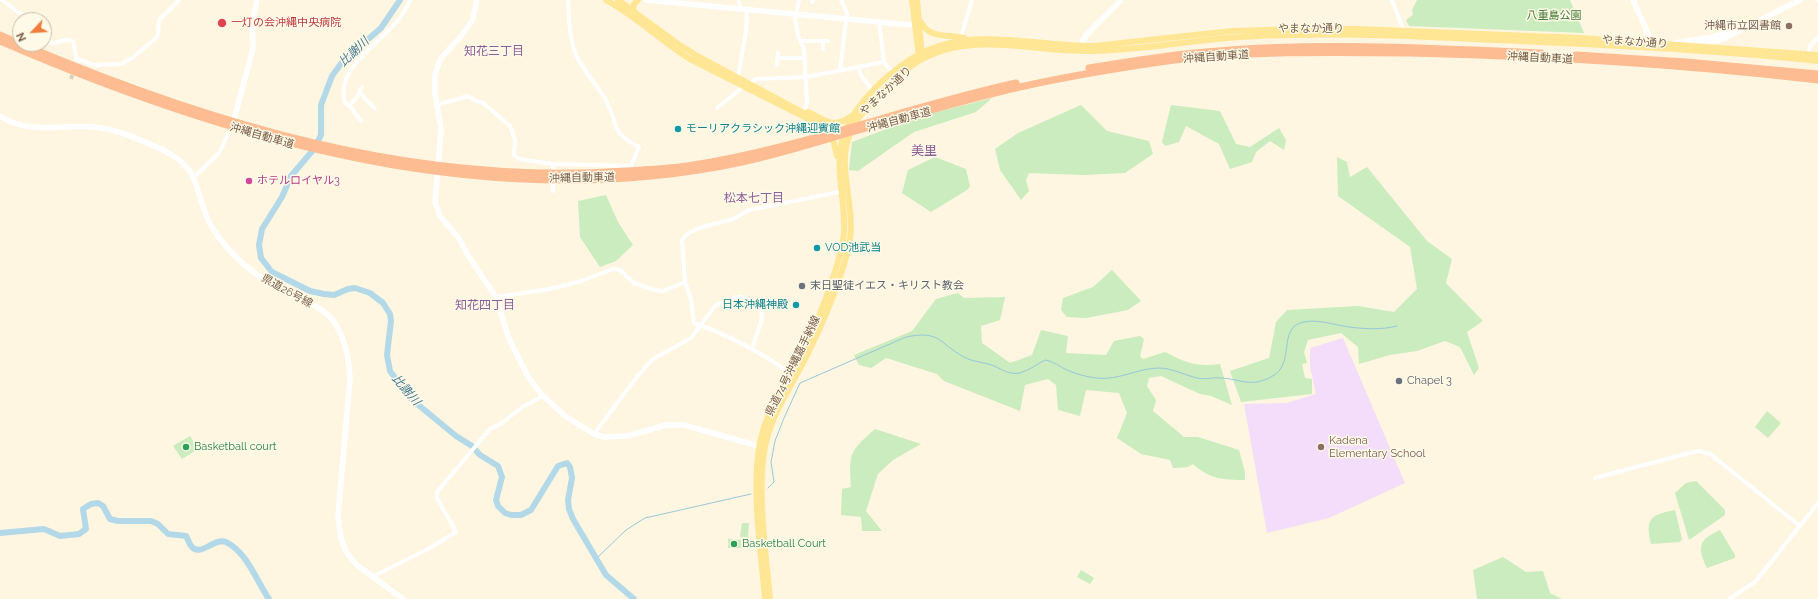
<!DOCTYPE html>
<html>
<head>
<meta charset="utf-8">
<style>
	body { margin:0 }
	#map { position:relative; width:1818px; height:599px; overflow:hidden; background:#fef6e0; font-family:Raleway,sans-serif }
	canvas { display:block }
	.north { position:absolute; left:12px; top:12px; width:40px; height:40px; box-sizing:border-box; background:#fff9e7; border:1px solid #c8bba7; border-radius:50%; rotate:245deg; font-size:11px; font-weight:700; line-height:16px; text-align:center; color:#765d46 }
	.north::after { content:''; display:block; margin:auto; width:14px; height:18px; background:#f17d3c; clip-path:polygon(50% 0,100% 100%,50% 72%,0 100%) }
</style>
</head>
<body>
<div id="map">
<canvas width="1818" height="599"></canvas>
<div class="north">N</div>
</div>
<script>
const ctx = document.querySelector('canvas').getContext('2d');
ctx.lineJoin = 'round';
function paint(path, color) { ctx.fillStyle = color; ctx.fill(path, 'evenodd'); }
function stroke(path, color, width, dash) { ctx.strokeStyle = color; ctx.lineWidth = width; ctx.lineCap = dash ? 'butt' : 'round'; ctx.setLineDash(dash || []); ctx.stroke(path); }
function write(font, color, halo, rows, align = 'center') {
  ctx.font = font + ' Raleway,"Noto Sans JP",sans-serif'; ctx.lineWidth = 3; ctx.setLineDash([]); ctx.textBaseline = 'middle'; ctx.strokeStyle = halo; ctx.fillStyle = color; for (const [text, x, y, turn = 0] of rows) {
    ctx.save(); ctx.translate(x, y); ctx.rotate((+turn || 0) * Math.PI / 180); ctx.textAlign = isNaN(turn) ? turn : align; if (halo) ctx.strokeText(text, 0, 0); ctx.fillText(text, 0, 0); ctx.restore();
  }
}
paint(new Path2D(`
	M 1343,338 L 1405,483 L 1329,518 L 1267,533 L 1244,404 L 1286,403 L 1316,394 L 1310,367 L 1310,348 Z`), '#f3ddfa');
paint(new Path2D(`
	M 1417,0 L 1570,0 L 1584,33 L 1409,26 L 1406,20 L 1413,15 L 1412,10 Z
	M 992,98 L 976,112 L 914,132 L 858,171 L 849,170 L 852,142 L 918,117 Z
	M 1081,105 L 1107,131 L 1149,141 L 1153,154 L 1125,173 L 1083,175 L 1029,173 L 1026,180 L 1029,191 L 1021,200 L 1000,170 L 995,149 L 1018,133 Z
	M 1171,105 L 1220,111 L 1236,144 L 1250,147 L 1279,128 L 1286,140 L 1284,150 L 1270,141 L 1256,152 L 1252,162 L 1230,169 L 1219,144 L 1186,126 L 1179,142 L 1165,146 L 1162,142 Z
	M 935,157 L 966,169 L 970,186 L 967,190 L 931,212 L 902,193 L 908,170 Z
	M 1337,157 L 1347,162 L 1350,177 L 1367,167 L 1427,241 L 1452,259 L 1446,283 L 1483,321 L 1467,332 L 1479,368 L 1474,375 L 1460,347 L 1445,341 L 1417,351 L 1390,355 L 1359,364 L 1358,347 L 1341,333 L 1308,340 L 1304,352 L 1307,363 L 1302,364 L 1305,378 L 1312,379 L 1312,394 L 1241,402 L 1230,371 L 1269,358 L 1276,322 L 1287,310 L 1358,306 L 1394,312 L 1417,289 L 1410,247 L 1338,196 Z
	M 606,195 L 618,222 L 633,245 L 616,261 L 600,267 L 580,237 L 578,201 Z
	M 1112,270 L 1141,301 L 1128,310 L 1086,318 L 1067,317 L 1061,310 L 1063,298 L 1093,287 Z
	M 958,293 L 964,298 L 1005,297 L 1000,320 L 981,326 L 982,343 L 1010,363 L 1032,355 L 1041,330 L 1068,336 L 1066,353 L 1106,355 L 1114,341 L 1140,336 L 1144,339 L 1140,356 L 1143,359 L 1165,352 C 1187,363 1196,367 1220,364 L 1232,405 L 1211,396 L 1200,394 L 1161,376 L 1149,378 L 1147,386 L 1156,400 L 1153,411 L 1184,437 L 1198,437 L 1239,450 L 1245,472 L 1245,480 C 1224,480 1209,479 1193,464 L 1188,467 L 1173,468 L 1170,460 L 1141,454 L 1117,438 L 1127,413 L 1119,393 L 1086,390 L 1080,416 L 1058,410 L 1056,385 L 1048,379 L 1025,385 L 1020,411 L 944,381 L 937,374 L 886,358 L 871,368 L 859,365 L 854,355 L 912,331 L 936,299 Z
	M 1767,411 L 1781,423 L 1768,438 L 1755,427 Z
	M 875,429 L 921,444 L 893,460 L 878,474 L 866,511 L 882,531 L 862,531 L 861,517 L 841,515 L 842,489 L 851,487 C 849,453 849,452 875,429 Z
	M 190,436 L 198,449 L 182,459 L 173,446 Z
	M 1696,481 L 1725,510 L 1725,515 L 1689,540 L 1675,493 L 1686,483 Z
	M 1675,510 L 1682,539 L 1680,542 L 1651,544 C 1645,519 1650,515 1675,510 Z
	M 742,523 L 749,523 L 748,538 L 740,537 Z
	M 1720,530 L 1735,555 L 1735,558 L 1707,568 C 1697,547 1698,540 1720,530 Z
	M 728,539 L 741,540 L 741,548 L 728,548 Z
	M 1503,557 L 1526,572 L 1543,571 L 1550,593 L 1562,599 L 1477,599 L 1473,570 Z
	M 1081,570 L 1094,578 L 1090,584 L 1077,577 Z`), '#caecbe');
stroke(new Path2D(`
	M 768,488 L 774,482 L 771,462 L 775,441 L 784,418 L 800,383 L 906,337 C 941,330 938,343 964,357 C 973,362 984,362 994,366 C 1003,370 1010,375 1020,373 C 1030,370 1037,364 1045,360 C 1053,361 1060,367 1067,370 C 1076,374 1087,377 1096,378 C 1118,381 1138,368 1159,368 C 1171,368 1185,375 1197,378 C 1206,380 1213,377 1221,378 C 1241,379 1250,388 1271,377 C 1297,364 1276,327 1304,322 C 1319,319 1334,325 1349,327 C 1365,329 1381,330 1397,326
	M 597,558 L 626,530 L 645,518 L 751,494`), '#99c7db', 1);
stroke(new Path2D(`
	M 400,0 L 381,28 L 343,61 L 332,76 L 321,105 L 321,135 L 314,149 L 291,176 L 282,197 L 262,229 L 259,245 L 261,258 L 272,272 L 310,291 L 324,294 L 334,295 L 348,289 L 355,288 L 370,293 L 383,303 L 390,314 L 391,321 L 387,355 L 390,371 L 410,398 L 456,436 L 472,446 L 480,455 L 498,466 L 502,477 L 496,500 L 498,506 L 505,513 L 511,515 L 521,515 L 531,510 L 558,466 L 567,463 L 570,467 L 572,478 L 568,500 L 569,509 L 573,519 L 606,575 L 634,599
	M 0,533 L 44,529 L 60,536 L 79,534 L 86,529 L 83,509 L 91,504 L 98,503 L 103,506 L 110,519 L 118,521 L 151,521 L 158,524 L 168,534 L 186,536 C 188,539 189,544 192,547 C 201,557 215,537 226,542 C 247,552 257,582 269,599`), '#b3d9e8', 6);
stroke(new Path2D(`
	M 71,79 L 74,70`), '#dcd0ba', 4, [4, 2]);
stroke(new Path2D(`
	M 2,0 L 29,20
	M 739,0 L 739,8
	M 799,0 L 795,18 L 798,35 L 804,49 L 807,102 L 804,112
	M 1392,0 L 1404,31
	M 1817,0 L 1818,0
	M 812,2 L 813,0
	M 879,22 L 884,62 L 893,73
	M 961,37 L 972,0
	M 44,41 L 53,43 L 66,40 L 73,41 L 77,61
	M 801,41 L 828,41
	M 823,41 L 823,49
	M 1808,56 L 1810,46 L 1818,38
	M 778,58 L 804,58
	M 78,59 L 94,65 L 121,64 L 132,58 L 155,39 L 158,35 L 159,20 L 179,0
	M 777,65 L 778,53
	M 858,68 L 862,77 L 873,91
	M 840,71 L 847,13 L 841,0
	M 751,84 L 755,79 L 806,77 L 884,62
	M 362,87 C 359,95 355,102 348,105 L 345,103 C 334,68 381,43 399,19 C 404,13 407,6 410,0
	M 360,93 L 375,109
	M 349,105 L 361,121
	M 437,105 L 468,96 L 478,102 L 483,103 L 510,126 L 515,140 L 514,155 L 519,159 L 553,164 L 631,166 L 639,147 C 608,131 620,126 606,100 C 597,85 585,73 577,57 C 569,40 569,19 568,0
	M 717,108 L 739,90 L 741,85 L 738,78 L 746,31 L 747,10
	M 194,177 L 219,153 L 229,132
	M 553,191 L 553,164
	M 496,297 L 550,289 L 578,282 L 613,269 L 620,270 L 634,283 L 654,290 L 663,291 L 685,282
	M 791,374 C 761,352 728,335 694,323 L 691,299 L 685,282 L 682,240 L 687,234 L 699,228 L 733,219 L 749,210 L 844,191
	M 594,434 L 636,378 L 653,359 L 691,338 L 715,306 L 731,298 L 740,297 L 749,300 L 761,308 L 762,319 L 752,349
	M 1595,478 L 1693,452 L 1699,451 L 1710,454 L 1719,461 L 1800,526
	M 372,577 L 428,549 L 456,532 L 437,498 L 437,492 L 490,429 L 502,423 L 524,406 L 543,396
	M 1729,599 L 1755,582 L 1818,503`), '#fff', 4);
stroke(new Path2D(`
	M 477,0 L 472,21 L 462,35 L 441,58 L 435,74 L 435,94 L 441,129 L 435,202 L 440,216 L 458,237 L 469,257 L 496,297 L 509,339 L 528,377 L 543,396 L 565,416 L 594,434 L 604,437 L 628,436 L 666,425 L 684,425 L 762,447
	M 646,0 L 879,22 L 911,25 L 915,24
	M 1633,0 L 1650,38 L 1650,42
	M 1674,43 L 1713,37 L 1731,32
	M 1697,45 L 1723,39 L 1800,0
	M 1082,49 L 1083,40 L 1089,32 L 1121,0
	M 0,116 C 29,135 62,124 94,127 C 118,129 143,141 165,151 C 200,169 194,187 207,217 C 213,232 224,245 235,256 C 249,270 266,282 284,291 C 300,300 318,304 331,318 C 344,334 349,358 350,378 L 338,515 L 341,539 L 347,553 L 357,565 L 403,599
	M 234,120 L 253,48 L 252,25 L 257,0`), '#fff', 5.5);
stroke(new Path2D(`
	M 606,0 C 636,16 661,41 690,59 L 836,133
	M 618,0 L 678,44 L 699,57 L 811,117
	M 912,0 L 919,57
	M 917,0 L 922,56
	M 633,10 L 634,4 L 638,0
	M 921,22 C 929,39 948,34 964,38
	M 808,112 C 825,120 833,129 850,117
	M 829,135 L 834,143 L 837,156
	M 765,599 C 761,552 752,494 759,448 C 765,408 792,374 809,339 C 822,311 833,281 841,251 C 852,210 829,166 846,129 C 858,101 886,75 911,59 C 969,23 1032,47 1094,46 L 1232,31 L 1296,29 L 1358,29 L 1581,38 L 1818,55
	M 770,599 C 766,554 756,485 766,442 C 773,413 790,388 804,361 C 822,326 838,288 848,250 C 855,223 847,195 845,168 C 842,135 860,112 883,91 C 893,81 905,70 917,62 C 972,29 1034,53 1093,51 C 1138,50 1183,42 1227,38 C 1250,36 1272,35 1295,35 C 1370,33 1444,38 1519,41 C 1619,46 1719,50 1818,61`), '#ffe695', 6);
stroke(new Path2D(`
	M 0,35 L 20,44
	M 0,41 C 231,141 489,216 742,162 C 781,154 820,141 859,130 C 912,116 966,99 1020,87 C 1069,76 1118,68 1167,61 C 1247,51 1329,52 1409,53 C 1546,56 1682,64 1818,80
	M 21,44 C 212,125 415,186 625,171 C 645,170 666,169 687,166 C 799,149 906,107 1016,83
	M 1576,55 L 1686,62 L 1818,74
	M 1089,68 C 1128,62 1167,55 1206,52 C 1317,42 1430,48 1541,53`), '#fdbc92', 7);
for (const [x, y, r, color] of [
	[222,23,5,"#e0444e"],
	[1789,26,4,"#8d6e63"],
	[678,129,4,"#0f9aa8"],
	[249,181,4,"#d1479c"],
	[817,248,4,"#0f9aa8"],
	[802,286,4,"#6b7280"],
	[796,305,4,"#0f9aa8"],
	[1399,381,4,"#6b7280"],
	[186,447,4,"#2e9e5b"],
	[1321,447,4,"#8d6e63"],
	[734,544,4,"#2e9e5b"]
]) { const dot = new Path2D(); dot.arc(x, y, r, 0, 2 * Math.PI); ctx.fillStyle = color; ctx.fill(dot); stroke(dot, '#fff9e7', 1.5); }
write('11px', '#477d3d', '#fff9e7', [
	["八重島公園",1554,16]
]);
write('11px', '#be3a42', '#fff9e7', [
	["一灯の会沖縄中央病院",231,23]
], 'left');
write('11px', '#785e54', '#fff9e7', [
	["沖縄市立図書館",1781,26],
	["Kadena",1329,441,"left"],
	["Elementary School",1329,454,"left"]
], 'right');
write('11px', '#765d46', '#fff9e7', [
	["やまなか通り",1311,29],
	["やまなか通り",1635,42,4],
	["沖縄自動車道",1216,57,-4],
	["沖縄自動車道",1540,58,3],
	["やまなか通り",886,91,-43],
	["沖縄自動車道",899,120,-15],
	["沖縄自動車道",262,136,16],
	["沖縄自動車道",582,178,-1],
	["県道26号線",287,291,29],
	["県道74号沖縄嘉手納線",793,366,-64]
]);
write('11px', '#0d838f', '#fff9e7', [
	["モーリアクラシック沖縄迎賓館",686,129],
	["VOD池武当",825,248],
	["日本沖縄神殿",788,305,"right"]
], 'left');
write('11px', '#b23c85', '#fff9e7', [
	["ホテルロイヤル3",257,181]
], 'left');
write('11px', '#5b616d', '#fff9e7', [
	["末日聖徒イエス・キリスト教会",810,286],
	["Chapel 3",1407,381]
], 'left');
write('11px', '#27864d', '#fff9e7', [
	["Basketball court",194,447],
	["Basketball Court",742,544]
], 'left');
write('12px', '#8e609a', '#fff9e7', [
	["知花三丁目",494,51],
	["松本七丁目",754,198],
	["知花四丁目",485,305]
]);
write('italic 12px', '#417993', '#fff9e7', [
	["比謝川",354,52,-44],
	["比謝川",406,390,49]
]);
write('13px', '#8e609a', '#fff9e7', [
	["美里",924,151]
]);
</script>
</body>
</html>
